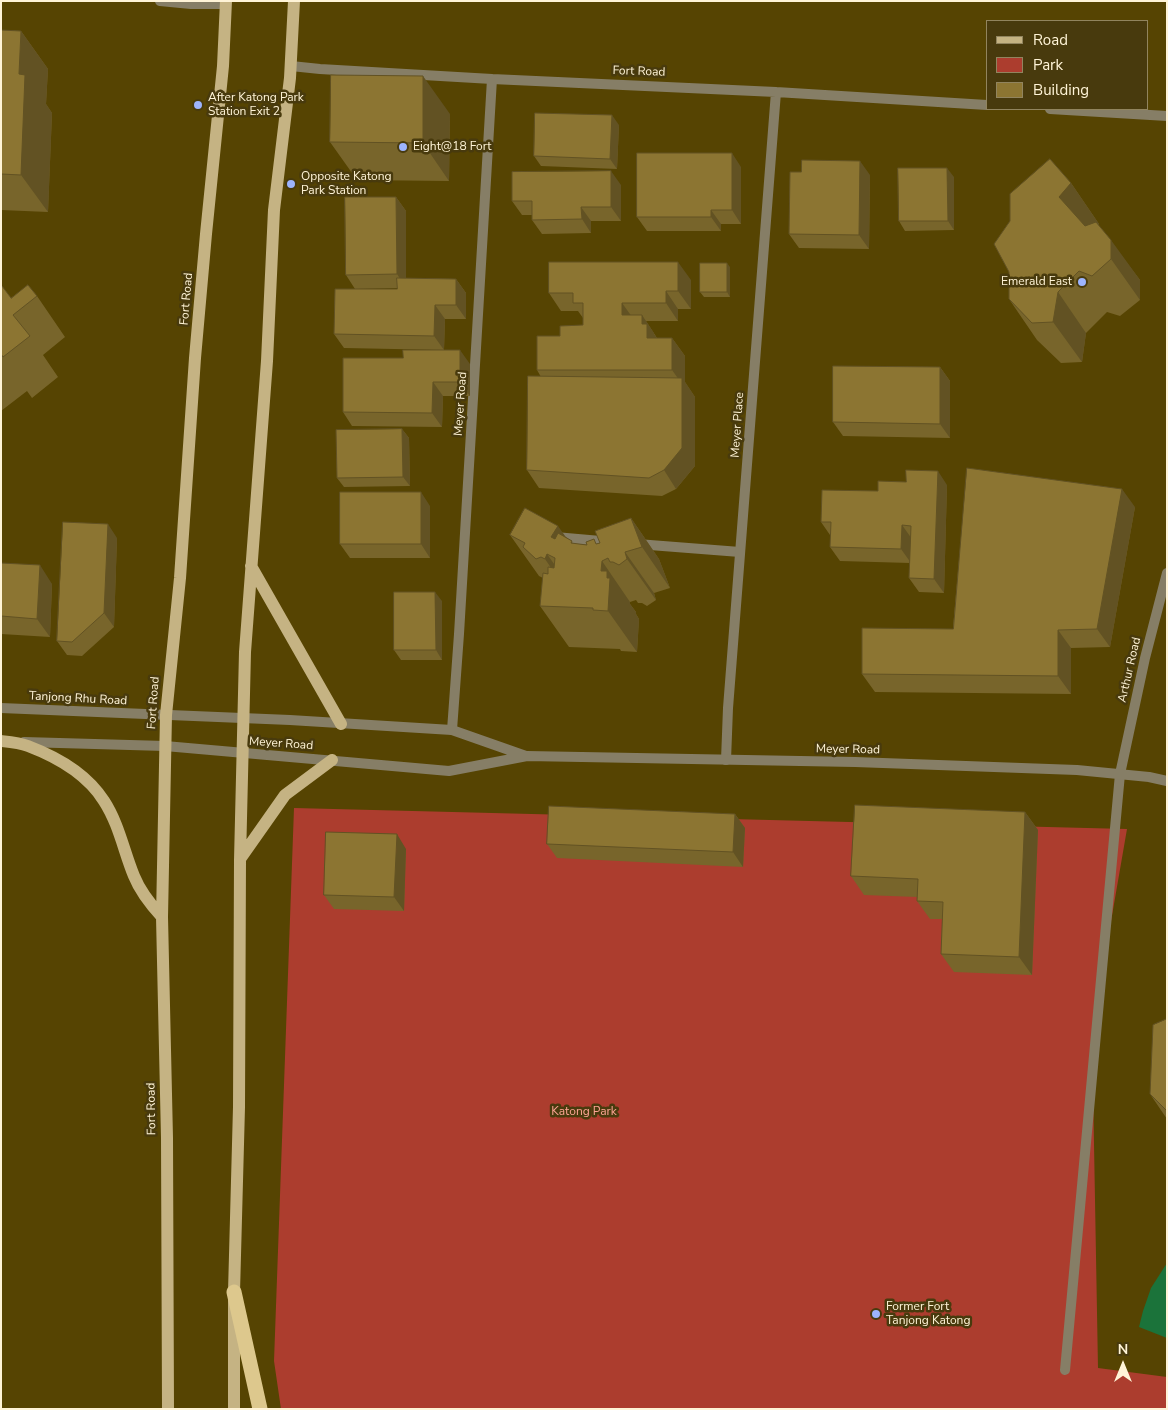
<!DOCTYPE html>
<html>
<head>
<meta charset="utf-8">
<style>
	body { margin:0 }
	#map { position:relative; width:1168px; height:1410px; overflow:hidden; background:#564402; font-family:"Nunito Sans",sans-serif }
	canvas { display:block }
	.frame { position:absolute; inset:0; border:2px solid #fff4d7; pointer-events:none }
	.legend { position:absolute; left:986px; top:20px; width:162px; height:90px; box-sizing:border-box; background:#483a0d; border:1px solid #91845e; margin:0; padding:6px 9px; list-style:none; font-size:15px; color:#fff4d7 }
	.legend li { display:flex; align-items:center; gap:10px; height:25px }
	.legend b { width:25px; border:1px solid #91845e }
	.north { position:absolute; left:1098px; top:1340px; width:50px; height:50px; -webkit-text-stroke:4px #483a0d; paint-order:stroke; rotate:0deg; font-size:14px; font-weight:700; line-height:20px; text-align:center; color:#fff4d7 }
	.north::after { content:''; display:block; margin:auto; width:18px; height:22px; background:#fff4d7; clip-path:polygon(50% 0,100% 100%,50% 72%,0 100%) }
</style>
</head>
<body>
<div id="map">
<canvas width="1168" height="1410"></canvas>
<div class="frame"></div>
<ul class="legend">
<li><b style="height:6px;background:#c5b383"></b>Road</li>
<li><b style="height:14px;background:#ac3d2e"></b>Park</li>
<li><b style="height:14px;background:#8c7532"></b>Building</li>
</ul>
<div class="north">N</div>
</div>
<script>
const ctx = document.querySelector('canvas').getContext('2d');
ctx.lineJoin = 'round';
function paint(path, color) { ctx.fillStyle = color; ctx.fill(path, 'evenodd'); }
function stroke(path, color, width, dash) { ctx.strokeStyle = color; ctx.lineWidth = width; ctx.lineCap = dash ? 'butt' : 'round'; ctx.setLineDash(dash || []); ctx.stroke(path); }
function write(font, color, halo, rows, align = 'center') {
  ctx.font = font + ' "Nunito Sans",sans-serif'; ctx.lineWidth = 5; ctx.setLineDash([]); ctx.textBaseline = 'middle'; ctx.strokeStyle = halo; ctx.fillStyle = color; for (const [text, x, y, turn = 0] of rows) {
    ctx.save(); ctx.translate(x, y); ctx.rotate((+turn || 0) * Math.PI / 180); ctx.textAlign = isNaN(turn) ? turn : align; if (halo) ctx.strokeText(text, 0, 0); ctx.fillText(text, 0, 0); ctx.restore();
  }
}
paint(new Path2D(`
	M 294,808 L 1127,829 L 1092,1031 L 1098,1368 L 1167,1377 L 1167,1409 L 281,1409 L 274,1361 Z`), '#ac3d2e');
paint(new Path2D(`
	M 1167,1263 L 1167,1338 L 1139,1327 L 1143,1311 L 1151,1288 Z`), '#1b733a');
stroke(new Path2D(`
	M 160,1 L 191,4 L 226,4
	M 555,537 L 612,542
	M 637,544 L 740,552
	M 1065,1370 L 1120,774`), '#867e66', 10);
stroke(new Path2D(`
	M 291,66 L 320,69 L 492,79 L 776,92 L 987,105
	M 1050,109 L 1167,116
	M 452,730 L 459,634 L 492,79
	M 726,760 L 728,708 L 776,92
	M 1120,774 L 1145,658 L 1167,573`), '#867e66', 10);
stroke(new Path2D(`
	M 1,708 L 290,720 L 452,730 L 526,756
	M 24,742 L 165,746 L 449,771 L 527,756 L 855,762 L 1077,770 L 1149,777 L 1167,781`), '#867e66', 10);
stroke(new Path2D(`
	M 251,566 L 341,724
	M 1,741 C 10,742 20,743 28,746 C 57,757 87,774 104,801 C 119,824 124,852 134,876 C 140,891 151,905 162,917
	M 240,859 L 285,795 L 332,760
	M 168,1409 L 167,1138 L 162,917 L 166,715 L 180,578 L 195,358 L 206,234 L 223,66 L 226,1
	M 234,1409 L 234,1292 L 239,1107 L 240,860 L 245,652 L 267,361 L 274,210 L 290,78 L 294,1`), '#c5b383', 12);
stroke(new Path2D(`
	M 234,1292 L 260,1409`), '#ddc88d', 15);
paint(new Path2D(`
	M 1,30 L 21,31 L 48,69 L 46,104 L 52,113 L 48,212 L 1,210 Z
	M 450,114 L 449,181 L 357,180 L 330,142 Z
	M 619,125 L 617,169 L 541,166 L 534,156 Z
	M 741,167 L 741,224 L 721,224 L 721,231 L 647,231 L 637,217 Z
	M 870,175 L 869,249 L 799,248 L 789,234 Z
	M 954,177 L 954,230 L 905,231 L 899,221 Z
	M 1071,183 L 1099,224 L 1098,225 L 1140,280 L 1140,300 L 1120,316 L 1107,312 L 1086,333 L 1082,362 L 1061,363 L 1037,340 L 1009,299 L 1009,272 Z
	M 621,185 L 621,221 L 591,221 L 591,233 L 542,234 L 532,220 L 532,215 L 522,215 L 512,201 Z
	M 396,197 L 406,211 L 406,278 L 456,279 L 466,293 L 466,319 L 445,319 L 444,350 L 344,348 L 334,334 L 397,289 L 397,288 L 355,289 L 346,275 Z
	M 730,267 L 730,297 L 704,297 L 700,292 Z
	M 691,280 L 691,309 L 678,309 L 678,321 L 646,321 L 657,338 L 672,338 L 685,356 L 685,382 L 695,397 L 695,466 L 676,489 L 662,496 L 539,488 L 527,470 L 541,377 L 537,370 L 560,336 L 583,325 L 583,318 L 578,311 L 561,311 L 549,293 Z
	M 1,286 L 11,298 L 37,296 L 65,337 L 43,355 L 58,377 L 32,398 L 27,391 L 1,411 Z
	M 470,364 L 470,396 L 443,396 L 442,427 L 352,426 L 343,412 Z
	M 940,367 L 950,381 L 950,438 L 843,436 L 833,422 Z
	M 402,429 L 409,438 L 410,486 L 344,487 L 337,478 Z
	M 947,485 L 944,593 L 919,592 L 909,578 L 910,563 L 840,561 L 830,547 L 830,535 L 821,522 L 878,491 Z
	M 430,506 L 430,558 L 350,558 L 340,544 Z
	M 1135,507 L 1110,647 L 1071,648 L 1071,694 L 875,692 L 862,674 L 953,629 Z
	M 631,518 L 659,559 L 670,588 L 654,593 L 656,600 L 647,606 L 642,603 L 638,603 L 636,600 L 630,602 L 630,604 L 636,612 L 636,614 L 639,619 L 637,652 L 621,651 L 620,649 L 569,647 L 540,606 L 543,578 L 539,576 L 510,535 L 566,537 L 574,544 L 587,545 L 598,544 L 600,543 Z
	M 117,538 L 114,627 L 82,656 L 67,655 L 57,641 Z
	M 1,563 L 52,584 L 50,637 L 1,634 Z
	M 442,601 L 442,660 L 401,660 L 394,650 Z
	M 1025,812 L 1038,830 L 1032,975 L 954,972 L 941,954 L 943,919 L 930,919 L 917,901 L 917,897 L 864,895 L 851,876 Z
	M 735,814 L 745,828 L 743,867 L 557,858 L 547,844 Z
	M 406,849 L 404,911 L 334,909 L 324,895 Z
	M 1167,1019 L 1167,1119 L 1150,1094 Z`), '#78652b');
paint(new Path2D(`
	M 21,31 L 48,69 L 46,104 L 52,113 L 48,212 L 21,175 L 19,74 Z
	M 423,76 L 450,114 L 449,181 L 423,143 Z
	M 612,115 L 619,125 L 617,169 L 610,159 Z
	M 732,153 L 741,167 L 741,224 L 732,210 Z
	M 860,161 L 870,175 L 869,249 L 859,235 Z
	M 947,168 L 954,177 L 954,230 L 948,221 Z
	M 611,171 L 621,185 L 621,221 L 611,207 Z
	M 1071,183 L 1099,224 L 1087,238 L 1059,197 Z
	M 396,197 L 406,211 L 406,288 L 397,274 Z
	M 581,207 L 591,221 L 591,233 L 582,219 Z
	M 711,210 L 721,224 L 721,231 L 711,217 Z
	M 1111,240 L 1140,280 L 1140,300 L 1111,259 Z
	M 678,262 L 691,280 L 691,309 L 678,291 Z
	M 727,263 L 730,267 L 730,297 L 727,292 Z
	M 456,279 L 466,293 L 466,319 L 456,305 Z
	M 666,291 L 678,309 L 678,321 L 666,303 Z
	M 1058,292 L 1086,333 L 1082,362 L 1053,322 Z
	M 622,303 L 635,321 L 622,315 Z
	M 435,305 L 445,319 L 444,350 L 434,336 Z
	M 642,315 L 654,333 L 654,334 L 660,342 L 647,338 L 642,324 Z
	M 672,338 L 685,356 L 685,382 L 695,397 L 695,466 L 676,489 L 664,470 L 682,384 L 672,370 Z
	M 460,350 L 470,364 L 470,396 L 460,382 Z
	M 940,367 L 950,381 L 950,438 L 940,424 Z
	M 433,382 L 443,396 L 442,427 L 432,413 Z
	M 402,429 L 409,438 L 410,486 L 403,477 Z
	M 938,471 L 947,485 L 944,593 L 934,579 Z
	M 1122,489 L 1135,507 L 1110,647 L 1097,629 Z
	M 421,492 L 430,506 L 430,558 L 421,544 Z
	M 631,518 L 659,559 L 670,588 L 642,547 Z
	M 108,524 L 117,538 L 114,627 L 104,613 Z
	M 902,525 L 912,539 L 911,563 L 901,549 Z
	M 558,526 L 587,567 L 551,537 Z
	M 625,552 L 654,593 L 656,600 L 627,559 Z
	M 547,554 L 576,595 L 573,600 L 545,559 Z
	M 602,561 L 630,602 L 630,604 L 636,612 L 636,614 L 639,619 L 637,652 L 608,611 L 601,571 Z
	M 40,565 L 52,584 L 50,637 L 37,619 Z
	M 435,592 L 442,601 L 442,660 L 436,650 Z
	M 1058,630 L 1071,648 L 1071,694 L 1058,676 Z
	M 1025,812 L 1038,830 L 1032,975 L 1019,957 Z
	M 735,814 L 745,828 L 743,867 L 733,852 Z
	M 397,834 L 406,849 L 404,911 L 394,897 Z`), '#625223');
const building = new Path2D(`
	M 1,30 L 21,31 L 19,74 L 25,75 L 21,175 L 1,174 Z
	M 331,75 L 423,76 L 423,143 L 330,142 Z
	M 535,113 L 612,115 L 610,159 L 534,156 Z
	M 637,153 L 732,153 L 732,210 L 711,210 L 711,217 L 637,217 Z
	M 1050,159 L 1071,183 L 1059,197 L 1085,226 L 1096,222 L 1111,240 L 1111,259 L 1092,276 L 1079,271 L 1058,292 L 1053,322 L 1032,323 L 1009,299 L 1009,272 L 994,244 L 1010,221 L 1010,194 Z
	M 802,160 L 860,161 L 859,235 L 789,234 L 790,172 L 801,172 Z
	M 898,168 L 947,168 L 948,221 L 899,221 Z
	M 611,171 L 611,207 L 581,207 L 582,219 L 532,220 L 532,201 L 512,201 L 512,172 Z
	M 345,197 L 396,197 L 397,274 L 346,275 Z
	M 549,262 L 678,262 L 678,291 L 666,291 L 666,303 L 622,303 L 622,315 L 642,315 L 642,324 L 647,324 L 647,338 L 672,338 L 672,370 L 537,370 L 537,336 L 560,336 L 560,326 L 583,325 L 583,303 L 573,303 L 573,293 L 549,293 Z
	M 700,263 L 727,263 L 727,292 L 700,292 Z
	M 397,278 L 456,279 L 456,305 L 435,305 L 434,336 L 334,334 L 335,289 L 397,289 Z
	M 28,285 L 37,296 L 13,315 L 30,336 L 3,357 L 1,354 L 1,286 L 2,286 L 11,298 Z
	M 403,350 L 460,350 L 460,382 L 433,382 L 432,413 L 343,412 L 343,358 L 403,358 Z
	M 833,366 L 940,367 L 940,424 L 833,422 Z
	M 528,376 L 682,378 L 682,448 L 664,470 L 649,478 L 527,470 Z
	M 402,429 L 403,477 L 337,478 L 336,430 Z
	M 967,468 L 1122,489 L 1097,629 L 1058,630 L 1058,676 L 862,674 L 862,628 L 953,629 Z
	M 906,470 L 938,471 L 934,579 L 909,578 L 911,526 L 902,525 L 901,549 L 830,547 L 831,522 L 821,522 L 822,490 L 878,491 L 878,481 L 906,482 Z
	M 340,492 L 421,492 L 421,544 L 340,544 Z
	M 525,508 L 558,526 L 551,537 L 555,539 L 558,533 L 572,541 L 571,543 L 587,545 L 586,542 L 594,539 L 596,544 L 600,543 L 595,531 L 631,518 L 642,547 L 625,552 L 627,559 L 619,565 L 613,562 L 610,562 L 608,558 L 602,561 L 601,571 L 607,571 L 607,578 L 610,578 L 608,611 L 593,610 L 593,608 L 540,606 L 543,573 L 548,574 L 548,567 L 554,568 L 555,558 L 547,554 L 545,559 L 541,557 L 536,559 L 523,547 L 525,543 L 510,535 Z
	M 63,522 L 108,524 L 104,613 L 72,642 L 57,641 Z
	M 1,563 L 40,565 L 37,619 L 1,616 Z
	M 394,592 L 435,592 L 436,650 L 394,650 Z
	M 855,805 L 1025,812 L 1019,957 L 941,954 L 943,902 L 917,901 L 918,879 L 851,876 Z
	M 549,806 L 735,814 L 733,852 L 547,844 Z
	M 326,832 L 397,834 L 394,897 L 324,895 Z
	M 1167,1019 L 1167,1111 L 1150,1094 L 1153,1025 Z`);
paint(building, '#8c7532');
stroke(building, '#625223', 1);
for (const [x, y, r, color] of [
	[198,105,5,"#9db4fd"],
	[403,147,5,"#9db4fd"],
	[291,184,5,"#9db4fd"],
	[1082,282,5,"#9db4fd"],
	[876,1314,5,"#9db4fd"]
]) { const dot = new Path2D(); dot.arc(x, y, r, 0, 2 * Math.PI); ctx.fillStyle = color; ctx.fill(dot); stroke(dot, '#483a0d', 2); }
write('12px', '#fff4d7', '#483a0d', [
	["Fort Road",639,72,2],
	["Fort Road",187,299,-85],
	["Meyer Road",461,404,-86],
	["Meyer Place",738,425,-86],
	["Arthur Road",1130,670,-77],
	["Tanjong Rhu Road",78,699,3],
	["Fort Road",154,703,-86],
	["Meyer Road",281,744,4],
	["Meyer Road",848,750,1],
	["Fort Road",152,1109,-91]
]);
write('12px', '#fff4d7', '#483a0d', [
	["After Katong Park",208,98],
	["Station Exit 2",208,112],
	["Eight@18 Fort",413,147],
	["Opposite Katong",301,177],
	["Park Station",301,191],
	["Emerald East",1072,282,"right"],
	["Former Fort",886,1307],
	["Tanjong Katong",886,1321]
], 'left');
write('12px', '#fda495', '#483a0d', [
	["Katong Park",584,1112]
]);
</script>
</body>
</html>
